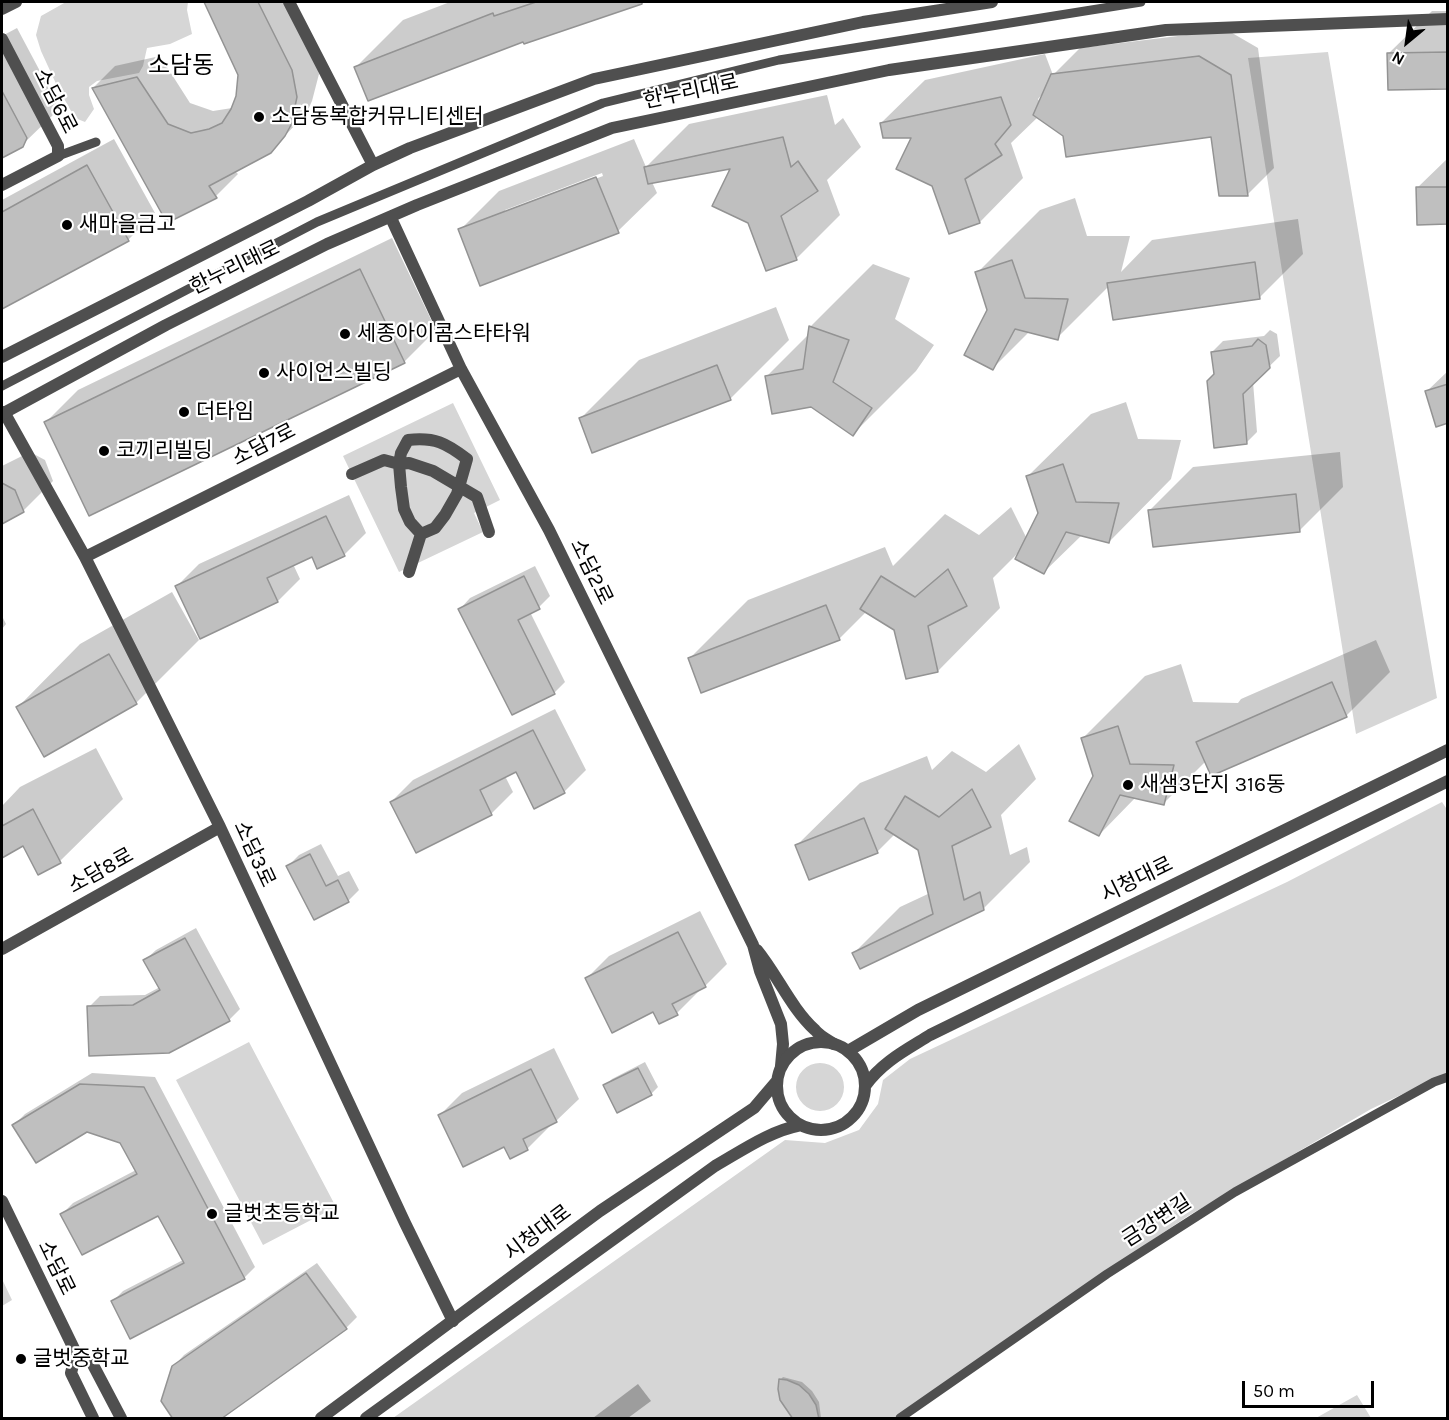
<!DOCTYPE html>
<html>
<head>
<meta charset="utf-8">
<style>
	body { margin:0 }
	#map { position:relative; width:1449px; height:1420px; overflow:hidden; background:#fff; font-family:Karla,sans-serif }
	canvas { display:block }
	.frame { position:absolute; inset:0; border:3px solid #000; pointer-events:none }
	.north { position:absolute; left:1377px; top:12px; width:60px; height:60px; -webkit-text-stroke:4px #fff; paint-order:stroke; rotate:209deg; font-size:16px; font-weight:700; line-height:24px; text-align:center; color:#000 }
	.north::after { content:''; display:block; margin:auto; width:21px; height:27px; background:#000; clip-path:polygon(50% 0,100% 100%,50% 72%,0 100%) }
	.scale { position:absolute; left:1242px; top:1381px; width:132px; height:27px; box-sizing:border-box; border:3px solid #000; border-top:0; padding-left:8px; font-size:18px; line-height:21px; white-space:nowrap; color:#000; -webkit-text-stroke:4px #fff; paint-order:stroke }
</style>
</head>
<body>
<div id="map">
<canvas width="1449" height="1420"></canvas>
<div class="frame"></div>
<div class="north">N</div>
<div class="scale">50 m</div>
</div>
<script>
const ctx = document.querySelector('canvas').getContext('2d');
ctx.lineJoin = 'round';
function paint(path, color) { ctx.fillStyle = color; ctx.fill(path, 'evenodd'); }
function stroke(path, color, width, dash) { ctx.strokeStyle = color; ctx.lineWidth = width; ctx.lineCap = dash ? 'butt' : 'round'; ctx.setLineDash(dash || []); ctx.stroke(path); }
function write(font, color, halo, rows, align = 'center') {
  ctx.font = font + ' Karla,"Noto Sans KR",sans-serif'; ctx.lineWidth = 4.5; ctx.setLineDash([]); ctx.textBaseline = 'middle'; ctx.strokeStyle = halo; ctx.fillStyle = color; for (const [text, x, y, turn = 0] of rows) {
    ctx.save(); ctx.translate(x, y); ctx.rotate((+turn || 0) * Math.PI / 180); ctx.textAlign = isNaN(turn) ? turn : align; if (halo) ctx.strokeText(text, 0, 0); ctx.fillText(text, 0, 0); ctx.restore();
  }
}
paint(new Path2D(`
	M 66,2 L 188,2 L 187,10 L 192,34 L 170,44 L 147,48 L 143,66 L 139,73 L 97,81 L 89,87 L 89,95 L 94,109 L 85,122 L 75,118 L 58,88 L 41,51 L 36,35 L 41,16 Z
	M 1328,52 L 1437,698 L 1356,734 L 1248,58 Z
	M 453,403 L 500,500 L 474,513 L 483,532 L 399,572 L 343,456 Z
	M 1442,802 L 1448,811 L 1447,1073 L 1371,1109 L 1188,1216 L 1051,1308 L 894,1418 L 393,1418 L 785,1140 L 825,1143 L 859,1130 L 878,1104 L 883,1080 L 910,1059 L 1287,882 Z
	M 249,1042 L 336,1207 L 263,1245 L 176,1080 Z
	M796 1087a24 24 0 1 1 48 0a24 24 0 1 1-48 0Z
	M 2,1279 L 12,1300 L 2,1306 Z
	M 1357,1395 L 1371,1418 L 1316,1418 Z`), '#d6d6d6');
paint(new Path2D(`
	M 638,1384 L 651,1401 L 628,1418 L 593,1418 Z`), '#9d9d9d');
paint(new Path2D(`
	M 206,2 L 291,2 L 314,47 L 319,74 L 312,101 L 307,112 L 270,152 L 235,171 L 238,174 L 216,196 L 168,221 L 93,88 L 115,66 L 160,56 L 190,103 L 213,111 L 232,108 L 237,96 L 240,75 Z
	M 450,2 L 645,2 L 525,42 L 524,40 L 356,67 L 403,20 Z
	M 1432,11 L 1448,11 L 1448,88 L 1389,53 Z
	M 17,28 L 58,105 L 55,113 L 22,145 L 2,157 L 2,36 Z
	M 1227,30 L 1258,48 L 1274,168 L 1247,195 L 1212,135 L 1064,135 L 1038,117 L 1011,143 L 1023,178 L 980,222 L 913,136 L 881,123 L 925,80 L 1045,54 L 1053,75 L 1080,48 ZM 1045,91 L 1040,103 L 1038,99 Z
	M 827,95 L 835,125 L 843,118 L 861,147 L 827,180 L 840,215 L 796,259 L 732,167 L 652,182 L 657,193 L 618,231 L 460,230 L 499,191 L 634,139 L 646,167 L 689,124 ZM 602,173 L 603,176 L 505,213 L 505,210 Z
	M 114,139 L 155,213 L 128,240 L 2,307 L 2,200 Z
	M 1448,158 L 1448,223 L 1417,188 Z
	M 1075,198 L 1087,236 L 1130,236 L 1121,272 L 1152,240 L 1298,219 L 1303,254 L 1260,297 L 1109,286 L 1057,338 L 1030,331 L 993,368 L 989,310 L 977,273 L 1040,210 Z
	M 392,238 L 436,330 L 404,362 L 46,422 L 78,390 Z
	M 873,264 L 910,278 L 895,319 L 934,345 L 916,371 L 853,434 L 766,377 L 810,333 L 811,326 Z
	M 776,307 L 789,340 L 730,399 L 580,419 L 639,360 Z
	M 1270,330 L 1277,334 L 1280,356 L 1253,382 L 1257,432 L 1246,443 L 1212,352 L 1223,341 L 1264,336 Z
	M 1448,371 L 1448,422 L 1426,392 Z
	M 1126,402 L 1138,439 L 1181,440 L 1171,479 L 1109,542 L 1082,535 L 1044,572 L 1019,552 L 993,578 L 1000,608 L 938,671 L 895,629 L 867,611 L 839,639 L 689,659 L 748,600 L 885,547 L 893,566 L 945,514 L 979,535 L 1011,507 L 1027,539 L 1040,514 L 1028,476 L 1091,414 Z
	M 30,452 L 45,460 L 53,481 L 23,511 L 2,522 L 2,466 Z
	M 1340,452 L 1343,487 L 1300,530 L 1150,510 L 1193,467 Z
	M 349,495 L 366,533 L 344,555 L 312,555 L 293,564 L 300,579 L 278,601 L 177,586 L 199,564 Z
	M 535,566 L 550,596 L 539,607 L 530,612 L 565,682 L 554,693 L 460,609 L 470,598 Z
	M 172,592 L 199,640 L 136,703 L 45,755 L 18,707 L 80,644 Z
	M 2,616 L 6,624 L 2,629 Z
	M 1376,640 L 1390,672 L 1347,715 L 1212,774 L 1206,761 L 1163,804 L 1136,797 L 1099,835 L 1095,776 L 1082,739 L 1145,676 L 1181,664 L 1193,702 L 1238,703 L 1241,699 Z
	M 555,709 L 586,770 L 564,792 L 517,770 L 505,776 L 513,792 L 491,814 L 391,802 L 413,780 Z
	M 1019,744 L 1036,779 L 1001,815 L 1010,855 L 1027,847 L 1030,862 L 983,909 L 854,953 L 900,907 L 930,893 L 919,849 L 895,834 L 877,852 L 797,845 L 860,783 L 927,756 L 932,770 L 952,751 L 986,772 Z
	M 96,748 L 123,799 L 60,861 L 24,844 L 2,856 L 2,806 L 20,787 Z
	M 321,844 L 338,876 L 349,871 L 359,890 L 348,901 L 288,866 L 299,855 Z
	M 700,911 L 727,964 L 705,986 L 698,989 L 699,991 L 677,1013 L 654,1010 L 587,978 L 609,956 Z
	M 196,928 L 240,1009 L 229,1020 L 89,1007 L 100,996 L 145,995 L 160,987 L 145,960 L 156,950 Z
	M 554,1048 L 579,1099 L 556,1121 L 549,1125 L 550,1126 L 527,1149 L 511,1157 L 505,1145 L 440,1115 L 462,1093 Z
	M 645,1062 L 658,1087 L 651,1094 L 605,1086 L 612,1079 Z
	M 92,1073 L 155,1077 L 255,1267 L 244,1278 L 112,1302 L 123,1291 L 183,1260 L 159,1214 L 62,1214 L 73,1203 L 136,1170 L 121,1141 L 87,1131 L 14,1125 L 25,1114 Z
	M 317,1263 L 357,1317 L 346,1328 L 173,1367 L 184,1355 Z
	M 783,1377 L 802,1382 L 812,1391 L 819,1402 L 821,1418 L 795,1418 L 780,1380 Z`), '#0003');
const building = new Path2D(`
	M 204,2 L 258,2 L 292,70 L 297,97 L 291,125 L 285,136 L 271,153 L 209,186 L 217,198 L 167,223 L 92,88 L 137,77 L 168,124 L 191,133 L 209,129 L 222,123 L 231,109 L 236,96 L 238,75 Z
	M 536,2 L 642,2 L 642,4 L 524,44 L 523,42 L 368,101 L 354,67 L 493,13 L 494,16 Z
	M 1448,52 L 1448,89 L 1388,90 L 1387,53 Z
	M 1199,56 L 1231,75 L 1248,196 L 1219,196 L 1211,137 L 1066,157 L 1063,136 L 1033,115 L 1051,74 Z
	M 2,91 L 27,138 L 23,147 L 2,158 Z
	M 1001,97 L 1011,125 L 995,144 L 1002,155 L 965,179 L 980,223 L 949,234 L 932,186 L 896,169 L 911,138 L 883,138 L 880,123 Z
	M 783,137 L 791,167 L 798,161 L 818,191 L 781,216 L 797,260 L 766,271 L 748,223 L 712,206 L 730,169 L 648,184 L 644,167 Z
	M 87,165 L 129,241 L 2,309 L 2,212 Z
	M 596,177 L 619,233 L 480,286 L 458,229 Z
	M 1416,187 L 1448,187 L 1448,224 L 1417,225 Z
	M 1012,260 L 1025,298 L 1068,299 L 1058,340 L 1015,329 L 993,370 L 964,355 L 987,310 L 975,272 Z
	M 1255,262 L 1260,299 L 1113,320 L 1107,283 Z
	M 360,269 L 405,363 L 89,516 L 44,422 Z
	M 809,326 L 849,340 L 833,382 L 872,408 L 853,436 L 811,407 L 772,414 L 765,376 L 803,369 Z
	M 1258,339 L 1266,345 L 1270,368 L 1243,394 L 1247,444 L 1214,448 L 1207,381 L 1214,374 L 1211,352 L 1252,346 Z
	M 717,365 L 731,400 L 592,453 L 579,418 Z
	M 1448,384 L 1448,423 L 1436,427 L 1425,391 Z
	M 1063,464 L 1076,502 L 1119,503 L 1109,543 L 1066,532 L 1044,574 L 1015,559 L 1038,513 L 1026,476 Z
	M 2,483 L 15,490 L 24,512 L 2,524 Z
	M 1296,494 L 1300,532 L 1153,547 L 1148,510 Z
	M 326,516 L 345,556 L 317,569 L 312,557 L 267,578 L 278,602 L 200,639 L 175,586 Z
	M 948,569 L 967,606 L 928,626 L 938,672 L 906,679 L 894,630 L 860,609 L 881,576 L 915,597 Z
	M 524,576 L 540,609 L 518,620 L 555,694 L 512,715 L 458,609 Z
	M 826,605 L 840,640 L 701,693 L 688,658 Z
	M 109,654 L 137,704 L 44,757 L 16,707 Z
	M 1332,682 L 1347,717 L 1211,776 L 1196,742 Z
	M 1118,726 L 1130,764 L 1174,765 L 1164,805 L 1120,795 L 1099,836 L 1069,821 L 1093,776 L 1081,738 Z
	M 533,730 L 565,793 L 534,809 L 516,772 L 480,790 L 492,815 L 416,853 L 390,802 Z
	M 972,789 L 991,827 L 952,846 L 964,900 L 980,892 L 984,910 L 860,969 L 852,953 L 933,914 L 918,850 L 885,829 L 905,796 L 939,817 Z
	M 33,809 L 61,863 L 38,875 L 23,846 L 2,858 L 2,826 Z
	M 864,818 L 878,853 L 809,880 L 795,845 Z
	M 310,854 L 326,886 L 338,880 L 349,902 L 314,920 L 286,866 Z
	M 678,932 L 706,987 L 672,1004 L 678,1015 L 659,1024 L 653,1012 L 612,1033 L 585,978 Z
	M 185,938 L 230,1021 L 169,1053 L 89,1056 L 87,1006 L 133,1005 L 160,990 L 143,960 Z
	M 638,1068 L 652,1095 L 617,1113 L 603,1085 Z
	M 531,1069 L 557,1122 L 523,1139 L 528,1150 L 510,1159 L 504,1147 L 463,1167 L 438,1115 Z
	M 80,1084 L 144,1087 L 245,1279 L 130,1339 L 111,1301 L 184,1263 L 158,1216 L 82,1255 L 60,1214 L 137,1174 L 120,1143 L 87,1132 L 36,1163 L 12,1125 Z
	M 306,1273 L 347,1329 L 221,1419 L 173,1419 L 161,1401 L 172,1366 Z
	M 779,1379 L 787,1380 L 799,1385 L 809,1394 L 816,1405 L 819,1419 L 793,1419 L 780,1400 L 778,1389 Z`);
paint(building, '#bfbfbf');
stroke(building, '#939393', 1.5);
stroke(new Path2D(`
	M 58,156 L 96,142
	M 2,386 L 317,222 L 603,103 L 779,60 L 1141,2
	M 900,1418 L 1107,1274 L 1235,1192 L 1434,1082 L 1448,1077`), '#4f4f4f', 9);
stroke(new Path2D(`
	M 352,474 L 384,460 L 399,464 L 409,463 L 433,471 L 477,497 L 489,532
	M 409,572 L 421,534 L 435,528 L 445,515 L 457,494 L 467,459 C 446,443 435,437 408,440 L 401,453 L 399,464 L 401,487 L 404,509 L 410,522 L 421,534`), '#4f4f4f', 12);
stroke(new Path2D(`
	M 2,39 L 58,146 L 58,156 L 2,185
	M 391,218 L 461,369 L 549,530 L 753,945 L 760,971 L 781,1024 L 783,1044 L 781,1066
	M 4,412 L 85,557 L 220,827 L 405,1223 L 453,1321
	M 85,557 L 461,369
	M 2,949 L 220,827
	M 757,950 C 778,976 791,1008 815,1030 C 820,1036 828,1040 834,1044`), '#4f4f4f', 12);
stroke(new Path2D(`
	M 289,2 L 373,165
	M 2,9 L 16,2
	M 2,357 L 308,201 L 373,165 L 410,148 L 594,79 L 863,22 L 992,2
	M 2,414 L 166,325 L 327,244 L 417,205 L 612,128 L 889,70 L 1166,30 L 1448,19
	M777 1086a44 44 0 1 1 88 0a44 44 0 1 1-88 0Z
	M 848,1051 L 918,1010 L 1448,750
	M 865,1086 C 882,1062 906,1050 930,1035 L 1448,781
	M 2,1201 L 76,1353 L 91,1361 L 121,1418
	M 76,1353 L 71,1373 L 93,1418
	M 321,1418 L 600,1211 L 754,1108 L 777,1081
	M 366,1418 L 715,1166 C 743,1150 770,1131 801,1125`), '#4f4f4f', 12);
for (const [x, y, r, color] of [
	[259,117,6,"#000"],
	[67,225,6,"#000"],
	[345,334,6,"#000"],
	[264,373,6,"#000"],
	[184,412,6,"#000"],
	[104,451,6,"#000"],
	[1128,785,6,"#000"],
	[212,1214,6,"#000"],
	[21,1359,6,"#000"]
]) { const dot = new Path2D(); dot.arc(x, y, r, 0, 2 * Math.PI); ctx.fillStyle = color; ctx.fill(dot); stroke(dot, '#fff', 2); }
write('21px', '#000', '#fff', [
	["한누리대로",691,92,-12],
	["소담6로",55,101,63],
	["한누리대로",235,268,-26],
	["소담7로",264,445,-27],
	["소담2로",591,572,64],
	["소담3로",254,854,65],
	["소담8로",101,871,-29],
	["시청대로",1137,880,-26],
	["금강변길",1157,1221,-33],
	["시청대로",538,1233,-37],
	["소담로",56,1268,64]
]);
write('21px', '#000', '#fff', [
	["소담동복합커뮤니티센터",271,117],
	["새마을금고",79,225],
	["세종아이콤스타타워",357,334],
	["사이언스빌딩",276,373],
	["더타임",196,412],
	["코끼리빌딩",116,451],
	["새샘3단지 316동",1140,785],
	["글벗초등학교",224,1214],
	["글벗중학교",33,1359]
], 'left');
write('24px', '#000', '#fff', [
	["소담동",181,66]
]);
</script>
</body>
</html>
